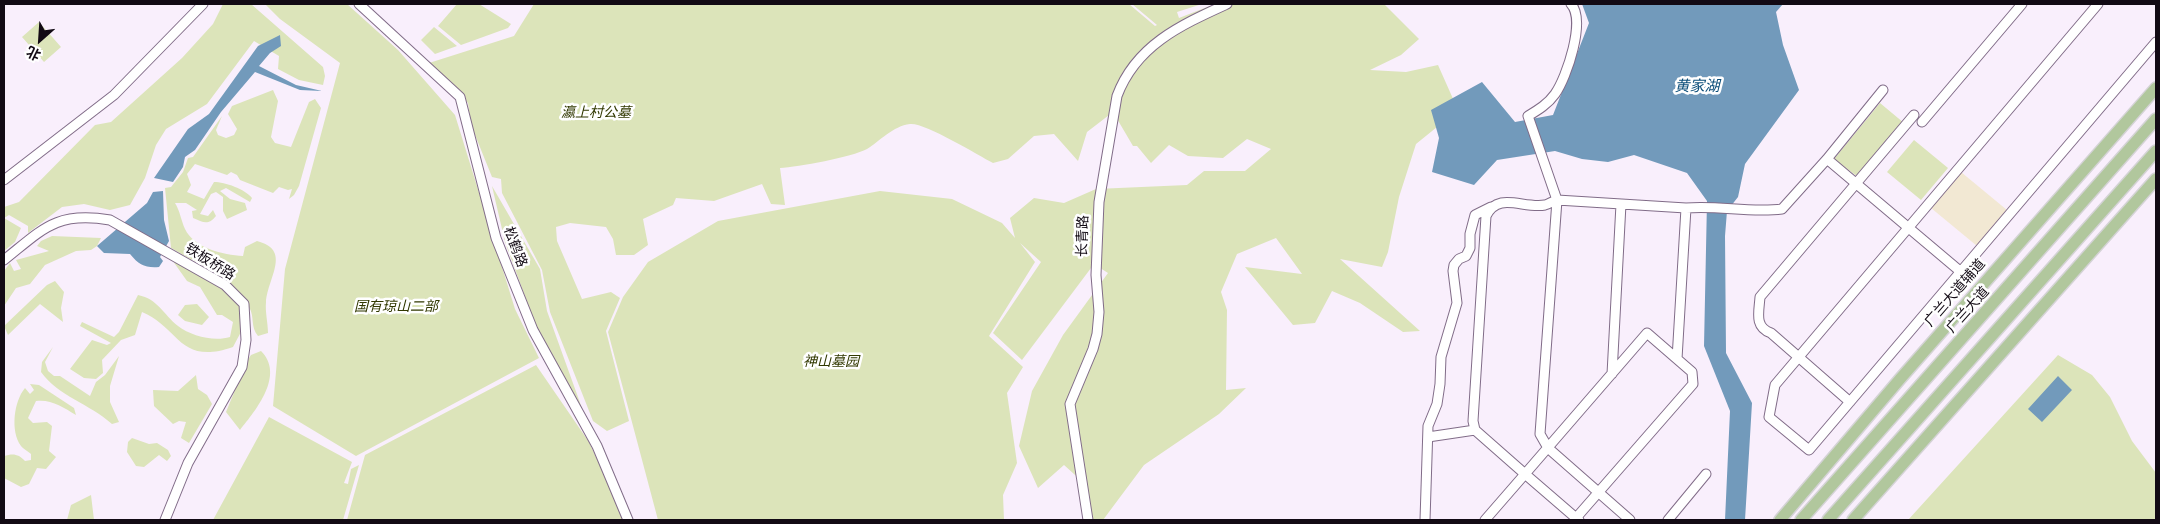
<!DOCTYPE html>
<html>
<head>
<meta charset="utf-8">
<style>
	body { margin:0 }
	#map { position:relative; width:2160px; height:524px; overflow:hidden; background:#f9effc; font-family:"Noto Serif","Noto Sans SC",serif }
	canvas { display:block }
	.frame { position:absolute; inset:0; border:5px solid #120a14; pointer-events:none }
	.north { position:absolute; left:15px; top:15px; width:50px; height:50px; -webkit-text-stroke:4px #fff; paint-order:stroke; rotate:206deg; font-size:14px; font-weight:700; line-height:20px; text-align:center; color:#120a14 }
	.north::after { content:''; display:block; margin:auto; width:18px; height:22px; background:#120a14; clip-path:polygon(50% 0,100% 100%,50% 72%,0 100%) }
</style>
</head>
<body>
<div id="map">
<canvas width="2160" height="524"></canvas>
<div class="frame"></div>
<div class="north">北</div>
</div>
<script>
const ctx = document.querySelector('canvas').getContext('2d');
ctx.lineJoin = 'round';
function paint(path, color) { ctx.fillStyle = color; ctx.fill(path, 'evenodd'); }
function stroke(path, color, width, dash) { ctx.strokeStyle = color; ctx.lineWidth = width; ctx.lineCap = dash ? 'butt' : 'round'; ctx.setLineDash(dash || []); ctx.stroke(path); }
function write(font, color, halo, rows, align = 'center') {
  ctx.font = font + ' "Noto Serif","Noto Sans SC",serif'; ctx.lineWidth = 5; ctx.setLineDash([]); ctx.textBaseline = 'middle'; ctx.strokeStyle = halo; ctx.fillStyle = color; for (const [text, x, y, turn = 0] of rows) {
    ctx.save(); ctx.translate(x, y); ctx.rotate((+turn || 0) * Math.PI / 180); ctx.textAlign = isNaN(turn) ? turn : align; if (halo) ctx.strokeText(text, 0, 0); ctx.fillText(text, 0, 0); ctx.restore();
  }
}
paint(new Path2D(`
	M 1961,172 L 2007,210 L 1977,246 L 1931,208 Z`), '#f2e8d3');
paint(new Path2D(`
	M 223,4 L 251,4 L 323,67 L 325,76 L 323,85 L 299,80 L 278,69 L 279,56 L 254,41 L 207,104 L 166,129 L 156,145 L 145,178 L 130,205 L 110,210 L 84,204 L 62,207 L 28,233 L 28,226 L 9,215 L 4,218 L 21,228 L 15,242 L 4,251 L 4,207 L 19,202 L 95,125 L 111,122 L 182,58 L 213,24 Z
	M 265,4 L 347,4 L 398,50 L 455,115 L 515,309 L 539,358 L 356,456 L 273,406 L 285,269 L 340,63 L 280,19 Z
	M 457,4 L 479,4 L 511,24 L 508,28 L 461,45 L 438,26 Z
	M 534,4 L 1129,4 L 1155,26 L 1157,25 L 1132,4 L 1202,4 L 1177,12 L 1179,18 L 1215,4 L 1384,4 L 1419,39 L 1401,55 L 1370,70 L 1406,72 L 1438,65 L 1458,110 L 1416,144 L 1399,197 L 1388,252 L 1382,267 L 1340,259 L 1420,331 L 1403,332 L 1360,303 L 1332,291 L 1315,323 L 1293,325 L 1245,267 L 1302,274 L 1276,238 L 1237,254 L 1221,292 L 1227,310 L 1226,390 L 1246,388 L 1219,414 L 1144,465 L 1103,520 L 1087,520 L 1084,483 L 1064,465 L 1038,488 L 1019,446 L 1032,391 L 1063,335 L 1108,273 L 1094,264 L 1022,360 L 993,333 L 1041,262 L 1020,243 L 1035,262 L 989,336 L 1023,367 L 1007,393 L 1017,463 L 1003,495 L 1004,520 L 658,520 L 608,332 L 623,297 L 648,262 L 718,221 L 880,191 L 952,199 L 1002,223 L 1015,238 L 1010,218 L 1034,198 L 1064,203 L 1096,189 L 1187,185 L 1204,171 L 1245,171 L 1271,149 L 1247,139 L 1223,158 L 1188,156 L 1169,145 L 1151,163 L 1137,146 L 1133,146 L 1113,112 L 1087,132 L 1078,161 L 1054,134 L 1034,136 L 1008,159 L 993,163 C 978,155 924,122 910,124 C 893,126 880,141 867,149 C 852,157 798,167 780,168 L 785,205 L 771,204 L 762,184 L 714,201 L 676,198 L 673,205 L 643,219 L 648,245 L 634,255 L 616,255 L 613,239 L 606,227 L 570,223 L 556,227 L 557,241 L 582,299 L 611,292 L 620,298 L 606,331 L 629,421 L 607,431 L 593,421 L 550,312 L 542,270 L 502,193 L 501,179 L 492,177 L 471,125 L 468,103 L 429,63 L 514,36 Z
	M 39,22 L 61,47 L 44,62 L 22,37 Z
	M 434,27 L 457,46 L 435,54 L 421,40 Z
	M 273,90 L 278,101 L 271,137 L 275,143 L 291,147 L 309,102 L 315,99 L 321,108 L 299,186 L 294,195 L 289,199 L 292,189 L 288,190 L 279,187 L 273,193 L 240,180 L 237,175 L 231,172 L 227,175 L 195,164 L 187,174 L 191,185 L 187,192 L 204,199 L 214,182 C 225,182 245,189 252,198 L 250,202 L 226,188 L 220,191 L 230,199 L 245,203 L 247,210 L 227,219 L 223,211 L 223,197 L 216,192 L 211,194 L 200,214 L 208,216 L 213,210 L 216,216 C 208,226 203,222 193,218 L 192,211 L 197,210 L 186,203 L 175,203 C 180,211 181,220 185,229 C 194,248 223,255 243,256 L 245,247 L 257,241 C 292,250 268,277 266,302 C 265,312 268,323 268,333 L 258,336 C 250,327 255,317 249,307 C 234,278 198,264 171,248 L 165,188 L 171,187 L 183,172 L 188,158 L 193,157 L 222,116 L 216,130 L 218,135 L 226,138 L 234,135 L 237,129 L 228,114 L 232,106 Z
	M 1880,103 L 1904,123 L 1858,177 L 1834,159 Z
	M 1914,140 L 1948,168 L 1921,200 L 1887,172 Z
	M 492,186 L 540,269 L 547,311 L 583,411 L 537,329 L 505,242 Z
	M 52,236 L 101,238 L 97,246 L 91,250 L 76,251 L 45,265 L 30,284 L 16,288 L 4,306 L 4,271 L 10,263 L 14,271 L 21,269 L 16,260 L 49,251 L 37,246 L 41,241 Z
	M 170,257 L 224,290 L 240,307 L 242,330 L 233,347 C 179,366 179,327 142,312 L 135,335 L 121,340 L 102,360 L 103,373 L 96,379 L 84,378 L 70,369 L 92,340 L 107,345 L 111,343 L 80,326 L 82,322 L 114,337 L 119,332 L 138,295 C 158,299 163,314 178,326 C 191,336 214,342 230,337 L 233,322 L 222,315 L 217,315 L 200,287 L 187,281 Z
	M 55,281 L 64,292 L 61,308 L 63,322 L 40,304 L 8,335 L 4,326 L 47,285 Z
	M 197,304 L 209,317 L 202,325 L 185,321 L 178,315 L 185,305 Z
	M 53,347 L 45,362 L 48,371 L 54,376 L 60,376 L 90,396 L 96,382 L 105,375 L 119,356 L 110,386 L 110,402 L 119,422 L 112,424 C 90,404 58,396 41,372 L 42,362 Z
	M 261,351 C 285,375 256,410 240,430 L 226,412 L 247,361 L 251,355 Z
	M 2058,355 L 2092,375 L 2110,397 L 2132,441 L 2156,473 L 2156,520 L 1908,520 Z
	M 536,365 L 589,442 L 625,520 L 347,520 L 365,455 Z
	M 196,375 L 198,389 L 207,395 L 212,404 L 189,443 L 181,438 L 186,422 L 179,421 L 173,424 L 154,406 L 153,390 L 178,391 Z
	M 30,384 L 39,385 L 74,408 L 76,415 C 63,407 51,399 36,401 L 28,418 L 33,423 L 47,422 L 52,426 L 49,451 L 56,457 L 46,469 L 37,468 L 29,484 L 21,487 L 4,478 L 4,456 C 13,453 19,454 25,461 L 31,460 L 31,454 C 28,451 23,449 21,446 C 10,431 14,401 25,388 L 30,394 L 34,390 Z
	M 269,417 L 352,462 L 344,483 L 348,484 L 351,469 L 359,465 L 343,520 L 213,520 Z
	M 132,438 L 149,444 L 157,443 L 168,450 L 171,456 L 167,461 L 159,455 L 144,467 L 136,466 L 127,452 L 128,442 Z
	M 91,495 L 94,520 L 67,520 L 71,505 Z`), '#dce4ba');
paint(new Path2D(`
	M 1582,4 L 1783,4 L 1776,12 L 1783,45 L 1799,90 L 1745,164 L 1738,197 L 1727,211 L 1725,236 L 1726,353 L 1752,403 L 1745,520 L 1725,520 L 1730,411 L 1704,346 L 1707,201 L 1687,173 L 1634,155 L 1608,162 L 1582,159 L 1555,151 L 1497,160 L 1474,185 L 1432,172 L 1439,138 L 1431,110 L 1482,82 L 1515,122 L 1553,115 L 1589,23 Z
	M 280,35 L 281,46 L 270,53 L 259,66 L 296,85 L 322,91 L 300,90 L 255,72 L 221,112 L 195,150 L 185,157 L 183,167 L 173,182 L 154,178 L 188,129 L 209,114 L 258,46 Z
	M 163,191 L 164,220 L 169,241 L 160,257 L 163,261 L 159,267 C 145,268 139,265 130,254 L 104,253 L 97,246 L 147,203 L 153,192 Z
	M 2058,376 L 2072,390 L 2042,422 L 2028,409 Z`), '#729abb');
const minor = new Path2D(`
	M 359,4 L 460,97 L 496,238 L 533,330 L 597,446 L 628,520
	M 2098,4 L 1775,385 L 1769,417 L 1809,450 L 2156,42
	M 1922,122 L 2022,4
	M 1827,159 L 1961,272
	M 4,180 L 114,95 L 203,4
	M 1686,208 C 1718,205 1749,213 1782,209 L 1827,159 L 1883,90
	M 4,260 C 43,229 56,211 110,220 L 225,285 L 244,304 L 246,340 L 242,367 L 188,463 L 165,520
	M 1612,374 L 1621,204
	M 1850,402 L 1771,333 C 1754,327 1759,312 1760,297 L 1914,115
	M 1428,437 L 1475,430
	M 1088,520 L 1070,404 L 1093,349 L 1097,334 L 1099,312 L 1096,275 L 1099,202 L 1117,96 C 1136,45 1181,25 1227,4
	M 1425,520 L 1428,426 L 1437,404 L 1440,384 L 1441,357 L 1457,303 L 1453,271 L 1454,265 L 1459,259 L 1466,256 L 1470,248 L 1470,234 L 1475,215 L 1491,207
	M 1485,520 L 1525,474 L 1475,430 L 1473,421 L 1486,216 C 1498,191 1523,209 1545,205 C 1549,204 1553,201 1557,200 L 1528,116 C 1538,110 1548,104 1555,94 C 1567,77 1586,20 1571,4
	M 1575,520 L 1576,518 L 1693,384 L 1692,372 L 1647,333 L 1525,474 L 1576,518 L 1579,520
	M 1630,520 L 1548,448 L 1540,434 L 1557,200 L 1686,208 L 1677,359
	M 1668,520 L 1706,474`);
const major = new Path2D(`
	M 1780,520 L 1900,379 L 2156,88
	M 1801,520 L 2156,119
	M 1828,520 L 2156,151
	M 1853,520 L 2156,179`);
stroke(minor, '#816c88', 11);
stroke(major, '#d4d3d5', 14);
stroke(minor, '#fff', 9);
stroke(major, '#b1c79d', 11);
write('italic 14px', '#313800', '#fff', [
	["瀛上村公墓",596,113],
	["国有琼山二部",396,307],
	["神山墓园",831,362]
]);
write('14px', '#120a14', '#fff', [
	["长青路",1083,236,-88],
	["松鹤路",515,247,70],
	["铁板桥路",210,262,32],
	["广兰大道辅道",1955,293,-49],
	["广兰大道",1968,310,-48]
]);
write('italic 15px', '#094c78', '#fff', [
	["黄家湖",1697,87]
]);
</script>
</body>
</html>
